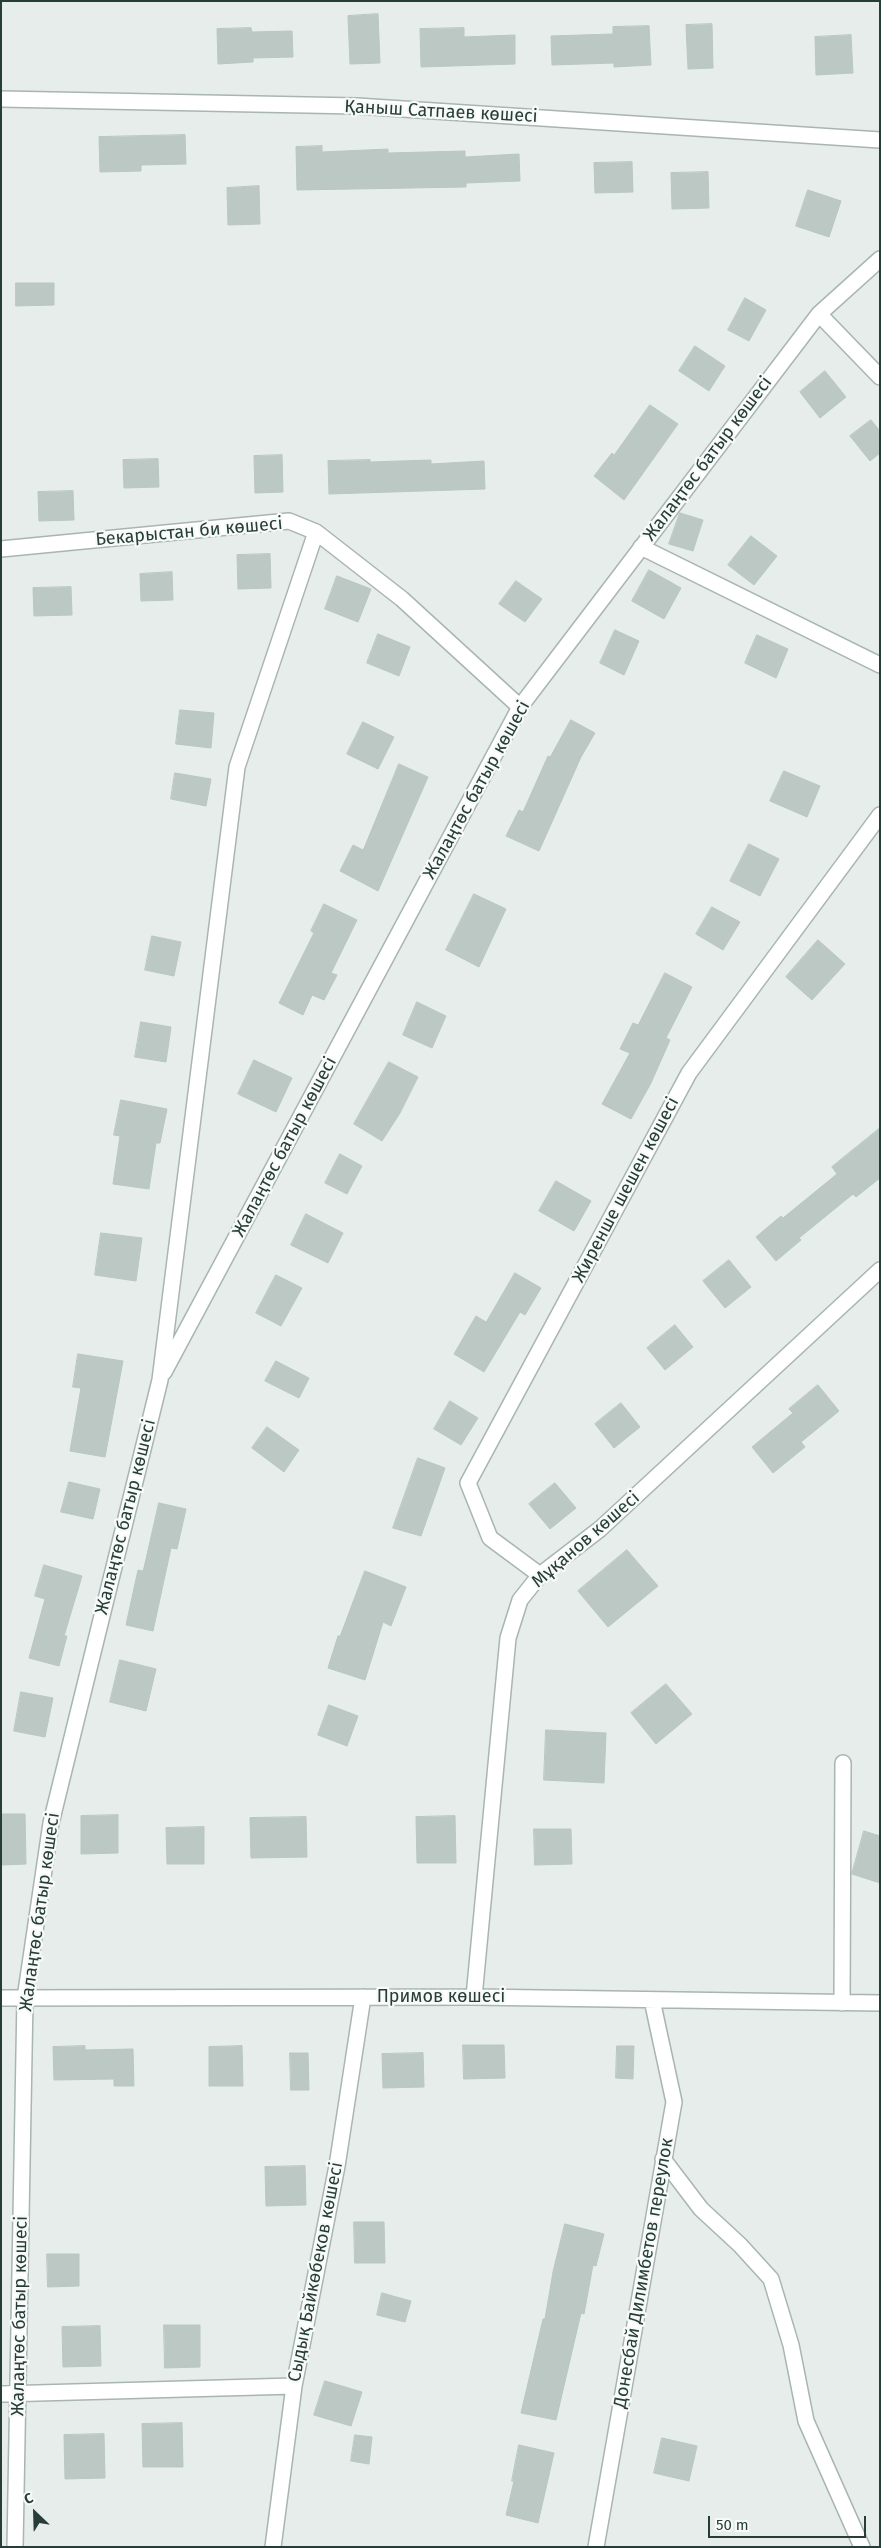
<!DOCTYPE html>
<html>
<head>
<meta charset="utf-8">
<style>
	body { margin:0 }
	#map { position:relative; width:881px; height:2548px; overflow:hidden; background:#e6edeb; font-family:"Fira Sans",sans-serif }
	canvas { display:block }
	.frame { position:absolute; inset:0; border:2px solid #273e38; pointer-events:none }
	.north { position:absolute; left:10px; top:2488px; width:50px; height:50px; -webkit-text-stroke:4px #f7faf9; paint-order:stroke; rotate:336deg; font-size:14px; font-weight:700; line-height:20px; text-align:center; color:#273e38 }
	.north::after { content:''; display:block; margin:auto; width:18px; height:22px; background:#273e38; clip-path:polygon(50% 0,100% 100%,50% 72%,0 100%) }
	.scale { position:absolute; left:708px; top:2516px; width:158px; height:22px; box-sizing:border-box; border:2px solid #273e38; border-top:0; padding-left:6px; font-size:15px; line-height:18px; white-space:nowrap; color:#273e38; -webkit-text-stroke:4px #f7faf9; paint-order:stroke }
</style>
</head>
<body>
<div id="map">
<canvas width="881" height="2548"></canvas>
<div class="frame"></div>
<div class="north">С</div>
<div class="scale">50 m</div>
</div>
<script>
const ctx = document.querySelector('canvas').getContext('2d');
ctx.lineJoin = 'round';
function paint(path, color) { ctx.fillStyle = color; ctx.fill(path, 'evenodd'); }
function stroke(path, color, width, dash) { ctx.strokeStyle = color; ctx.lineWidth = width; ctx.lineCap = dash ? 'butt' : 'round'; ctx.setLineDash(dash || []); ctx.stroke(path); }
function write(font, color, halo, rows, align = 'center') {
  ctx.font = font + ' "Fira Sans",sans-serif'; ctx.lineWidth = 4.5; ctx.setLineDash([]); ctx.textBaseline = 'middle'; ctx.strokeStyle = halo; ctx.fillStyle = color; for (const [text, x, y, turn = 0] of rows) {
    ctx.save(); ctx.translate(x, y); ctx.rotate((+turn || 0) * Math.PI / 180); ctx.textAlign = isNaN(turn) ? turn : align; if (halo) ctx.strokeText(text, 0, 0); ctx.fillText(text, 0, 0); ctx.restore();
  }
}
const building = new Path2D(`
	M 378,14 L 380,63 L 350,64 L 348,16 Z
	M 712,24 L 713,68 L 688,69 L 686,25 Z
	M 649,26 L 651,65 L 614,67 L 614,63 L 552,65 L 551,36 L 613,34 L 613,27 Z
	M 251,28 L 252,32 L 292,31 L 293,57 L 253,58 L 253,62 L 218,64 L 217,29 Z
	M 464,28 L 464,37 L 515,35 L 515,64 L 421,67 L 420,29 Z
	M 851,35 L 853,73 L 816,75 L 815,37 Z
	M 185,135 L 186,164 L 141,165 L 141,171 L 100,172 L 99,137 Z
	M 322,146 L 322,152 L 388,149 L 388,153 L 465,151 L 465,157 L 519,154 L 520,181 L 466,183 L 466,187 L 297,190 L 296,147 Z
	M 632,162 L 633,192 L 595,193 L 594,163 Z
	M 708,172 L 709,208 L 672,209 L 671,173 Z
	M 259,186 L 260,224 L 228,225 L 227,188 Z
	M 808,190 L 841,201 L 829,237 L 796,226 Z
	M 16,283 L 54,283 L 54,305 L 16,306 Z
	M 745,298 L 766,310 L 749,341 L 728,330 Z
	M 695,346 L 725,366 L 709,391 L 679,371 Z
	M 825,371 L 846,397 L 820,418 L 800,392 Z
	M 650,405 L 678,424 L 624,500 L 594,476 L 612,453 L 614,455 Z
	M 871,420 L 880,431 L 880,453 L 870,461 L 850,436 Z
	M 282,455 L 283,492 L 255,493 L 254,456 Z
	M 158,459 L 159,487 L 124,488 L 123,460 Z
	M 370,460 L 370,462 L 431,460 L 431,464 L 484,461 L 485,489 L 329,494 L 328,461 Z
	M 73,491 L 74,520 L 39,521 L 38,492 Z
	M 680,513 L 703,520 L 693,551 L 669,544 Z
	M 751,536 L 777,556 L 754,585 L 728,565 Z
	M 270,554 L 271,588 L 238,589 L 237,555 Z
	M 649,570 L 681,588 L 664,619 L 632,601 Z
	M 172,572 L 173,600 L 141,601 L 140,574 Z
	M 337,576 L 371,589 L 358,622 L 325,609 Z
	M 516,581 L 542,599 L 525,622 L 499,604 Z
	M 71,587 L 72,615 L 34,616 L 33,588 Z
	M 615,630 L 639,641 L 624,675 L 600,663 Z
	M 378,634 L 410,647 L 399,676 L 367,663 Z
	M 757,635 L 788,649 L 776,678 L 745,663 Z
	M 180,710 L 214,713 L 211,748 L 176,744 Z
	M 571,720 L 595,733 L 581,757 L 539,851 L 506,836 L 519,810 L 523,812 L 548,756 L 550,757 Z
	M 363,722 L 394,737 L 378,769 L 347,754 Z
	M 399,764 L 428,777 L 378,891 L 340,871 L 353,845 L 363,850 Z
	M 784,771 L 820,786 L 807,817 L 770,801 Z
	M 175,773 L 211,779 L 206,806 L 171,799 Z
	M 749,844 L 779,859 L 760,896 L 730,881 Z
	M 474,894 L 506,909 L 479,967 L 446,950 Z
	M 324,904 L 357,920 L 331,973 L 337,975 L 324,1000 L 312,995 L 303,1015 L 279,1003 L 314,933 L 311,931 Z
	M 712,907 L 740,922 L 723,950 L 696,934 Z
	M 152,936 L 181,942 L 174,976 L 145,970 Z
	M 818,940 L 845,964 L 812,1000 L 786,977 Z
	M 665,973 L 692,987 L 666,1038 L 670,1040 L 651,1083 L 631,1119 L 602,1104 L 630,1053 L 620,1049 L 633,1023 L 638,1025 Z
	M 417,1002 L 446,1016 L 432,1048 L 403,1035 Z
	M 141,1022 L 171,1027 L 166,1062 L 135,1057 Z
	M 254,1060 L 292,1078 L 276,1112 L 238,1094 Z
	M 389,1062 L 418,1077 L 400,1113 L 382,1141 L 354,1124 Z
	M 121,1100 L 167,1109 L 160,1143 L 156,1143 L 149,1189 L 113,1184 L 120,1136 L 114,1135 Z
	M 880,1128 L 880,1178 L 856,1197 L 853,1194 L 799,1238 L 801,1240 L 776,1261 L 756,1237 L 781,1216 L 783,1218 L 837,1174 L 832,1167 Z
	M 340,1154 L 362,1166 L 347,1194 L 325,1183 Z
	M 556,1181 L 591,1201 L 574,1231 L 539,1211 Z
	M 306,1214 L 343,1233 L 328,1263 L 291,1245 Z
	M 101,1233 L 142,1238 L 136,1281 L 95,1275 Z
	M 729,1260 L 751,1287 L 725,1308 L 703,1281 Z
	M 515,1273 L 541,1288 L 525,1315 L 520,1312 L 484,1372 L 454,1354 L 476,1316 L 486,1322 Z
	M 276,1275 L 302,1288 L 281,1326 L 256,1313 Z
	M 675,1325 L 693,1347 L 665,1370 L 647,1348 Z
	M 78,1354 L 123,1361 L 105,1457 L 70,1451 L 81,1388 L 73,1387 Z
	M 276,1361 L 309,1378 L 299,1398 L 265,1381 Z
	M 818,1385 L 839,1411 L 801,1442 L 805,1447 L 773,1473 L 752,1447 L 793,1413 L 789,1409 Z
	M 450,1401 L 478,1418 L 461,1445 L 434,1429 Z
	M 621,1403 L 640,1427 L 614,1448 L 595,1424 Z
	M 267,1427 L 299,1450 L 284,1472 L 252,1448 Z
	M 418,1458 L 445,1468 L 421,1536 L 393,1528 Z
	M 69,1482 L 100,1489 L 93,1519 L 61,1512 Z
	M 555,1483 L 576,1508 L 550,1529 L 529,1504 Z
	M 159,1503 L 186,1509 L 177,1549 L 171,1548 L 153,1631 L 126,1625 L 138,1570 L 143,1571 Z
	M 627,1550 L 658,1586 L 608,1627 L 578,1591 Z
	M 44,1565 L 82,1576 L 64,1636 L 67,1636 L 59,1666 L 29,1658 L 45,1599 L 35,1596 Z
	M 365,1571 L 406,1587 L 391,1626 L 383,1622 L 365,1680 L 328,1668 L 338,1636 L 340,1636 Z
	M 120,1660 L 156,1669 L 146,1711 L 110,1702 Z
	M 666,1684 L 692,1714 L 656,1744 L 631,1713 Z
	M 21,1692 L 53,1698 L 45,1737 L 14,1731 Z
	M 329,1705 L 358,1716 L 347,1746 L 318,1735 Z
	M 546,1730 L 606,1733 L 604,1783 L 544,1780 Z
	M 1,1814 L 25,1814 L 26,1864 L 1,1865 Z
	M 118,1815 L 118,1853 L 81,1854 L 81,1816 Z
	M 455,1816 L 456,1863 L 417,1863 L 416,1817 Z
	M 306,1817 L 307,1857 L 251,1858 L 250,1818 Z
	M 204,1827 L 204,1864 L 167,1864 L 166,1828 Z
	M 534,1829 L 571,1829 L 572,1864 L 535,1865 Z
	M 864,1831 L 880,1836 L 880,1883 L 852,1874 Z
	M 463,2045 L 504,2045 L 505,2078 L 464,2079 Z
	M 85,2046 L 85,2050 L 133,2049 L 134,2086 L 114,2086 L 114,2079 L 54,2080 L 53,2047 Z
	M 242,2046 L 243,2086 L 209,2086 L 209,2047 Z
	M 617,2046 L 634,2046 L 633,2079 L 616,2078 Z
	M 290,2053 L 308,2053 L 309,2090 L 291,2090 Z
	M 423,2053 L 424,2087 L 383,2088 L 382,2054 Z
	M 305,2166 L 306,2205 L 266,2206 L 265,2167 Z
	M 354,2222 L 384,2222 L 385,2263 L 355,2263 Z
	M 565,2224 L 604,2234 L 596,2266 L 593,2265 L 584,2314 L 581,2313 L 556,2420 L 521,2413 L 543,2319 L 545,2319 L 553,2272 Z
	M 47,2254 L 79,2254 L 79,2286 L 48,2287 Z
	M 382,2293 L 411,2301 L 405,2322 L 377,2315 Z
	M 164,2325 L 200,2325 L 200,2367 L 165,2368 Z
	M 100,2326 L 101,2366 L 63,2367 L 62,2327 Z
	M 325,2381 L 362,2392 L 351,2426 L 314,2415 Z
	M 182,2423 L 183,2467 L 143,2467 L 142,2424 Z
	M 104,2434 L 105,2478 L 65,2479 L 64,2435 Z
	M 355,2435 L 372,2437 L 369,2464 L 351,2461 Z
	M 662,2438 L 697,2446 L 689,2481 L 654,2473 Z
	M 519,2445 L 554,2453 L 538,2523 L 506,2515 L 514,2481 L 512,2481 Z`);
paint(building, '#bcc8c4');
stroke(building, '#b9c6c2', 1);
const street = new Path2D(`
	M 1,99 L 357,106 L 880,140
	M 819,314 L 880,377
	M 641,547 L 880,665
	M 1,549 L 289,521 L 316,532 L 402,599 L 520,707
	M 164,1372 L 520,707 L 819,314 L 880,259
	M 540,1575 L 490,1538 L 468,1483 L 689,1073 L 880,815
	M 474,1997 L 508,1638 L 520,1600 L 540,1575 L 600,1529 L 880,1270
	M 1,1998 L 474,1997 L 880,2003
	M 842,2003 L 843,1763
	M 663,2159 L 701,2209 L 740,2245 L 771,2279 L 791,2345 L 806,2421 L 862,2547
	M 1,2394 L 294,2386
	M 15,2547 L 25,1998 L 51,1823 L 160,1380 L 237,767 L 316,532
	M 273,2547 L 294,2386 L 337,2166 L 363,1997
	M 596,2547 L 674,2102 L 652,2000`);
stroke(street, '#a9b5b2', 18);
stroke(street, '#fff', 15);
write('18px', '#273e38', '#f7faf9', [
	["Қаныш Сатпаев көшесі",441,112,3],
	["Жалаңтөс батыр көшесі",708,459,-53],
	["Бекарыстан би көшесі",189,532,-5],
	["Жалаңтөс батыр көшесі",477,790,-61],
	["Жалаңтөс батыр көшесі",285,1147,-62],
	["Жиренше шешен көшесі",626,1190,-62],
	["Жалаңтөс батыр көшесі",126,1517,-76],
	["Мұқанов көшесі",586,1540,-41],
	["Жалаңтөс батыр көшесі",40,1912,-82],
	["Примов көшесі",441,1997],
	["Сыдық Байкөбеков көшесі",316,2272,-79],
	["Донесбай Дилимбетов переулок",644,2273,-80],
	["Жалаңтөс батыр көшесі",20,2316,-89]
]);
</script>
</body>
</html>
